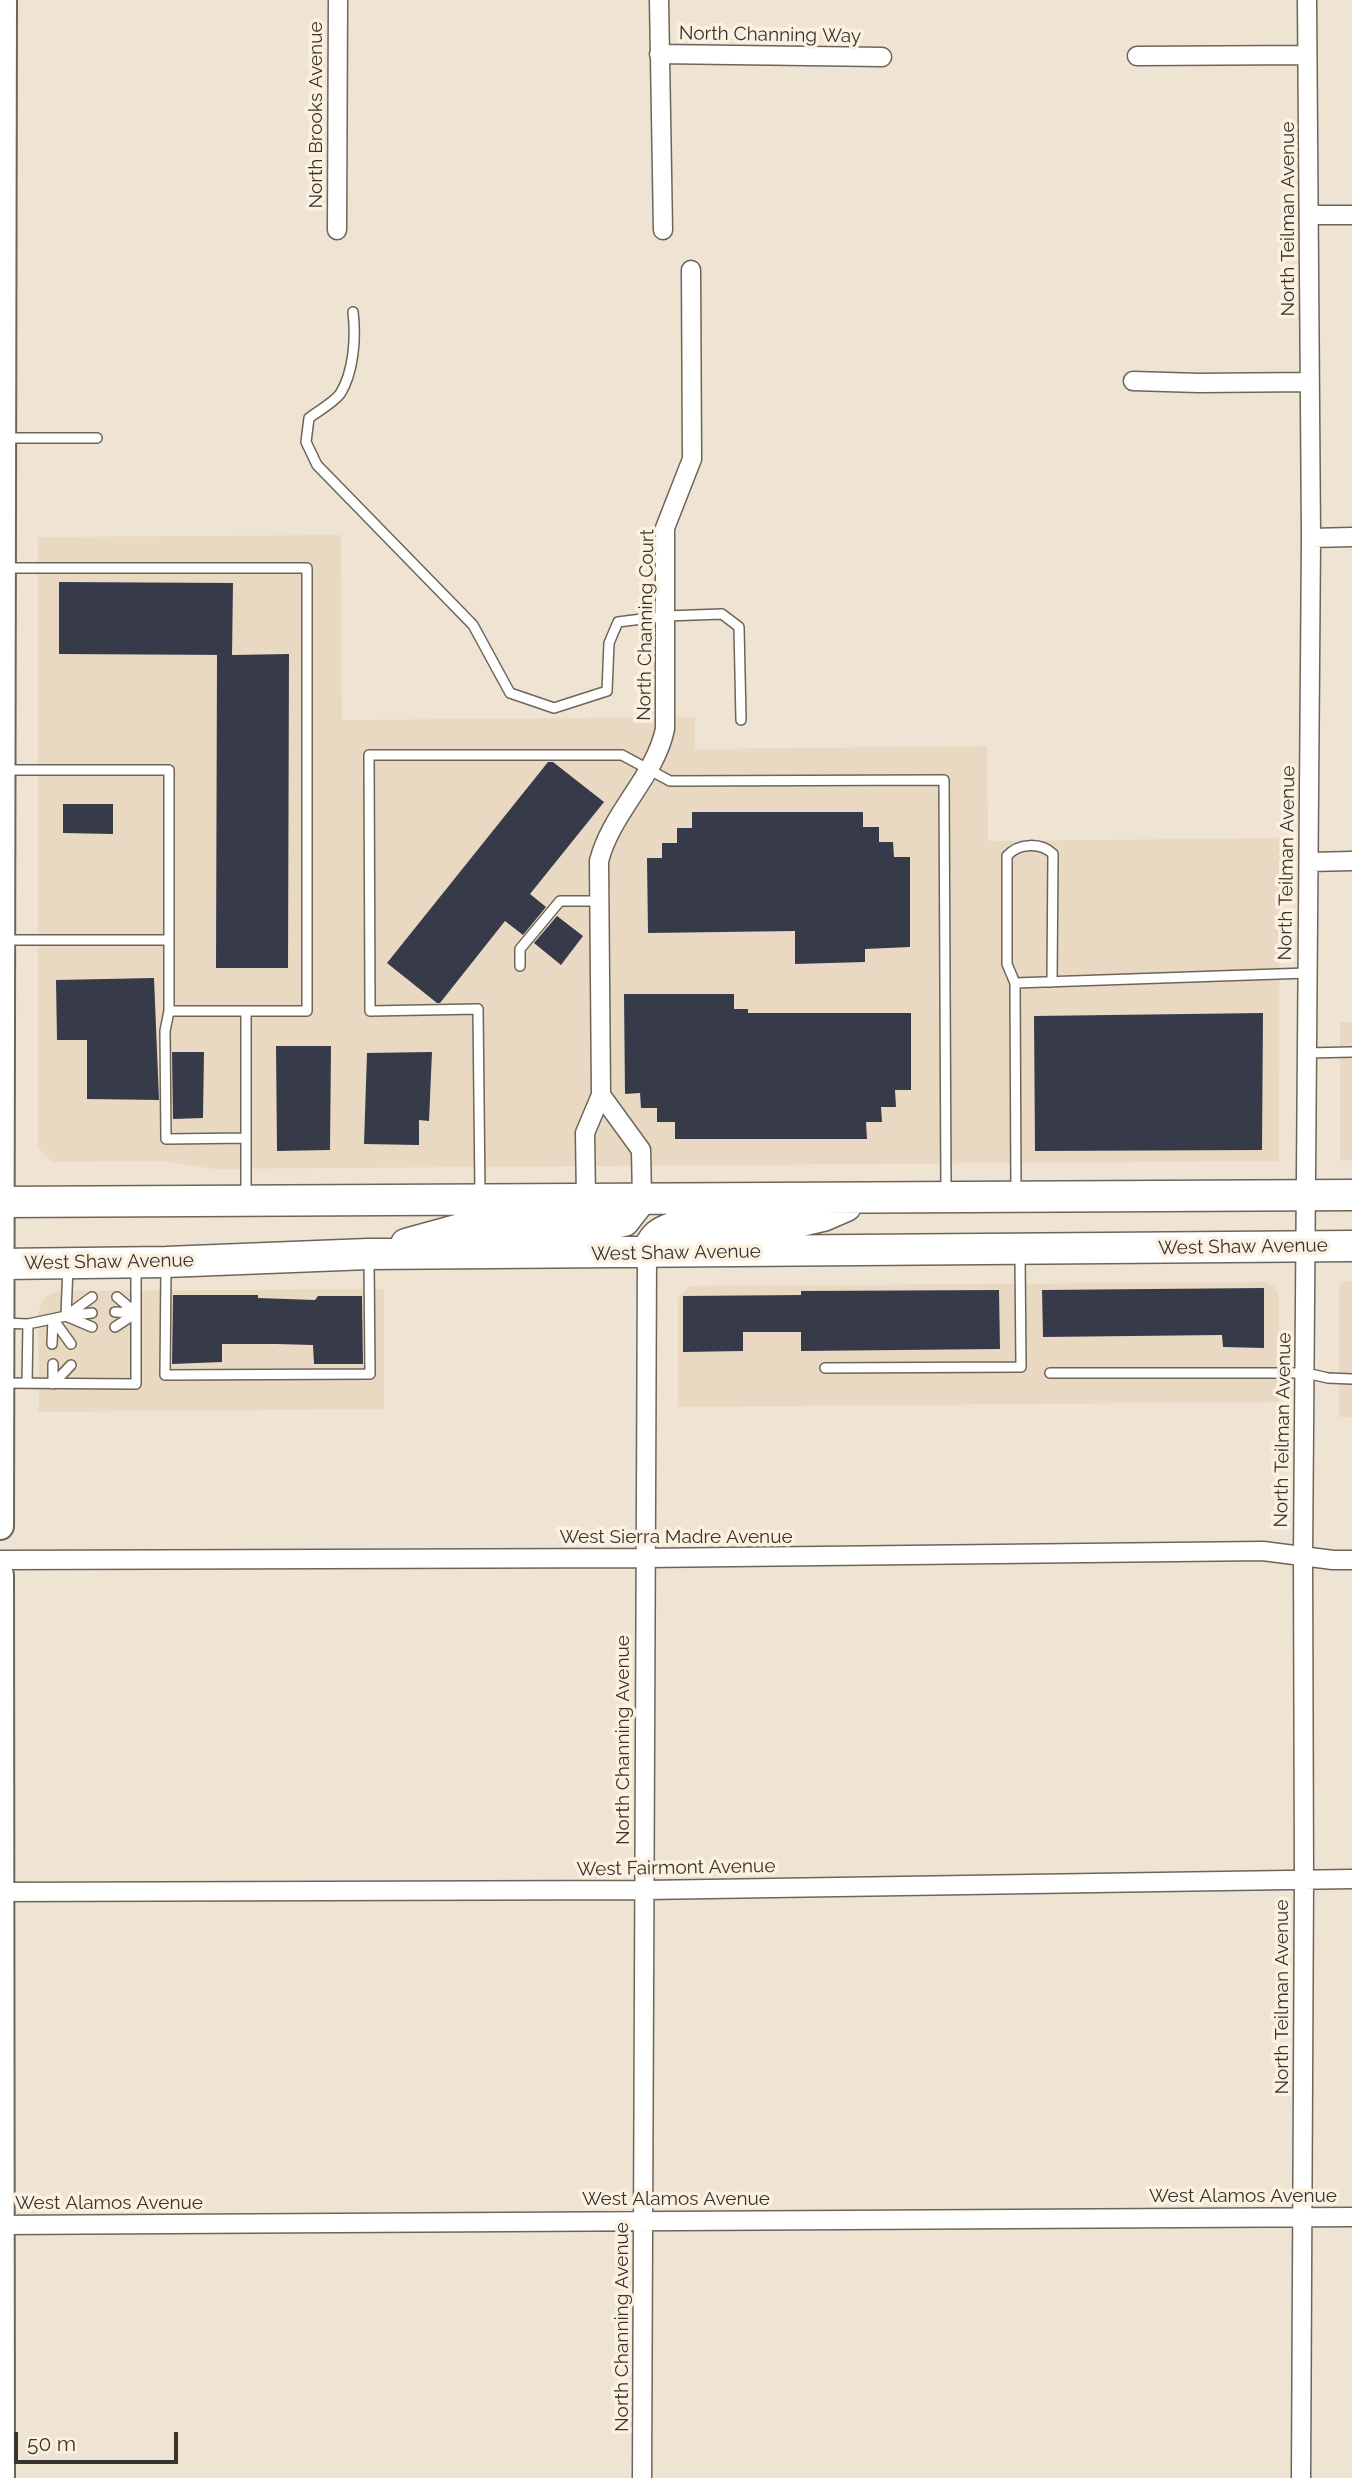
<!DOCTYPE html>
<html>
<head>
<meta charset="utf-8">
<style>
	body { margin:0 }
	#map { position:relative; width:1352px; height:2478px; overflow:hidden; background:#efe4d4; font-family:Raleway,sans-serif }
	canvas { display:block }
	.scale { position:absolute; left:14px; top:2432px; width:164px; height:32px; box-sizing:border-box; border:4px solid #37332d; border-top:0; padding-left:9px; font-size:21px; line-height:24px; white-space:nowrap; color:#37332d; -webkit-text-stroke:5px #fcf1e1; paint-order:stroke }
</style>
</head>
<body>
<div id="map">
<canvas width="1352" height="2478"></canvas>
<div class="scale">50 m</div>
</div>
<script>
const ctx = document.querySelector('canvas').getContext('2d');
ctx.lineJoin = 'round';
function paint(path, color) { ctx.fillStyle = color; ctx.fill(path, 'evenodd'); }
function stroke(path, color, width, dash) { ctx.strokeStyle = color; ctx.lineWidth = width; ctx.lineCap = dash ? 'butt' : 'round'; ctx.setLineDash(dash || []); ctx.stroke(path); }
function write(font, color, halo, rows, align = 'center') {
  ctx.font = font + ' Raleway,sans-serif'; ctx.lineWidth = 7; ctx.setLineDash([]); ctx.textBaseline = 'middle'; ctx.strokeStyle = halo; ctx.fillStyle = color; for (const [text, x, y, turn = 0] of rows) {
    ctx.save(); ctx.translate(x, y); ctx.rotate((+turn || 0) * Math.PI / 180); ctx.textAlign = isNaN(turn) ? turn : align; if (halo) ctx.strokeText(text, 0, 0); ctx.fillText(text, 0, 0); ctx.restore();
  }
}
paint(new Path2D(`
	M 341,535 L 342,720 L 695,717 L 695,749 L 987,746 L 988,841 L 1280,838 L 1279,1161 L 214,1169 L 164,1161 L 52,1162 L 38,1148 L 38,537 Z
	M 1340,1022 L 1352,1022 L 1352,1160 L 1340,1161 Z
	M 1345,1281 L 1352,1281 L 1352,1417 L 1339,1417 L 1339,1287 Z
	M 1264,1282 L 1274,1286 L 1279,1297 L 1279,1402 L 678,1407 L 678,1298 L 690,1286 Z
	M 384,1289 L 384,1409 L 37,1412 L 39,1407 L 38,1313 L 44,1298 L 51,1294 L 59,1291 Z`), '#e9d9c3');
paint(new Path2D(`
	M 59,582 L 233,583 L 232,655 L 289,654 L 288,968 L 216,968 L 217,655 L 230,655 L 59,654 Z
	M 548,762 L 553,762 L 604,802 L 530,894 L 546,907 L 523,935 L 505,921 L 440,1003 L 437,1003 L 387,963 Z
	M 63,804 L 113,804 L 113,834 L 63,833 Z
	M 692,812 L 863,812 L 863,827 L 879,827 L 879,842 L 893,842 L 894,857 L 910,857 L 910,947 L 865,949 L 865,962 L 795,964 L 795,931 L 648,933 L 647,858 L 662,858 L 662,843 L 677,843 L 677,828 L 692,828 Z
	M 557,916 L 583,936 L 561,965 L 534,943 Z
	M 154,978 L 159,1100 L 87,1099 L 87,1040 L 57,1040 L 56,980 Z
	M 624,994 L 734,994 L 734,1009 L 748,1009 L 748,1013 L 911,1013 L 911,1090 L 895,1090 L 896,1107 L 881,1107 L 882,1122 L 866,1122 L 867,1139 L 675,1139 L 675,1122 L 657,1122 L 657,1108 L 641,1108 L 640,1093 L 625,1094 Z
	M 1263,1013 L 1262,1150 L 1035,1151 L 1034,1016 Z
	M 276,1046 L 331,1046 L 330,1150 L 277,1151 Z
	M 172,1052 L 204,1052 L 203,1118 L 173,1119 Z
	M 432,1052 L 429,1121 L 419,1120 L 419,1145 L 364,1144 L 367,1053 Z
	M 1264,1288 L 1264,1348 L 1223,1347 L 1222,1335 L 1043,1337 L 1042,1290 Z
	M 999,1290 L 1000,1349 L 801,1351 L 801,1332 L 743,1332 L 743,1351 L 683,1352 L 683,1296 L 801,1295 L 801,1291 Z
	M 173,1295 L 258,1295 L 258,1298 L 315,1300 L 318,1296 L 362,1296 L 363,1364 L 314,1364 L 313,1345 L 276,1344 L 222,1344 L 222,1362 L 172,1364 Z`), '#373b49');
const service = new Path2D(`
	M 353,312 C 356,337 354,372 340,394 C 333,403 318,411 309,418 L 306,442 L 317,465 L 473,625 L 510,693 L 554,708 L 607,691 L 609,643 L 618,622 L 666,616 L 722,614 L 739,627 L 741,720
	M 6,438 L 97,438
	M 3,770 L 169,770 L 169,1011 L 307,1011 L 307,568 L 3,568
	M 2,940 L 169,940
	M 520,966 L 520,949 L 560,901 L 600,901
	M 1015,983 L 1007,964 L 1007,856 C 1018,843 1041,842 1053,854 L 1052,982
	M 169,1011 L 165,1031 L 166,1139 L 246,1138
	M 1307,1053 L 1352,1052
	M 1016,1194 L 1015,983 L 1307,973
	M 480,1195 L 478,1009 L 370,1011 L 369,755 L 622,755 L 670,781 L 944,780 L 946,1192
	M 246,1198 L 246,1011
	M 68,1266 L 66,1316 L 92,1297
	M 166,1267 L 165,1375 L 370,1374 L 369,1259
	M 117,1297 L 136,1313
	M 115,1312 L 136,1313 L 115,1327
	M 2,1323 L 28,1324
	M 92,1327 L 66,1316 L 92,1313
	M 52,1344 L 53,1319 L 71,1344
	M 53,1364 L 53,1384 L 71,1365
	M 825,1368 L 1021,1367 L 1020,1255
	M 1050,1373 L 1306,1373 L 1328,1378 L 1352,1379
	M 2,1383 L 136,1384 L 136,1266
	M 27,1383 L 28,1324 L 66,1316`);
const minor = new Path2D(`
	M 659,0 L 663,230
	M 659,54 L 882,57
	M 1137,56 L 1307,55
	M 1309,215 L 1352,215
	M 337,230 L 338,0
	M 1133,381 L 1199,383 L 1309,382
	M 1311,538 L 1352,537
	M 1309,862 L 1352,861
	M 601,1095 L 641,1150 L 642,1198
	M 586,1199 L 585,1133 L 601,1095 L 599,861 C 611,813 655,777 665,729 L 665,528 L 692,459 L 691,270
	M 0,1560 L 644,1558 L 1263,1551 L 1333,1560 L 1352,1560
	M 1,1892 L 645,1890 L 1352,1879
	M 0,2225 L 1352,2217
	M 642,2478 C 646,2070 643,1661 647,1253
	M 1301,2478 L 1304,1880 L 1303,1556 L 1311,538 L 1307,0`);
const secondary = new Path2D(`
	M 0,1526 L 3,0
	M 0,1575 L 1,2478`);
const primary = new Path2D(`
	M 0,1202 L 1352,1195
	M 406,1244 L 475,1225 L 611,1224 L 624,1221 L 642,1198
	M 647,1253 C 652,1239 657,1233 672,1228 L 797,1222 L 823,1216 L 846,1206
	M 0,1264 L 166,1262 L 368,1254 L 1352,1246`);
stroke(service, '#6e6557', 12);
stroke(minor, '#6e6557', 21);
stroke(secondary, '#6e6557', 30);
stroke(primary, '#6e6557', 33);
stroke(service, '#fff', 9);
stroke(minor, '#fff', 18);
stroke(secondary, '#fff', 26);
stroke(primary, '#fff', 30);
write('19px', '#37332d', '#fcf1e1', [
	["North Channing Way",770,35,1],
	["North Brooks Avenue",316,115,-90],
	["North Teilman Avenue",1288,219,-90],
	["North Channing Court",646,625,-89],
	["North Teilman Avenue",1287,863,-89],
	["West Shaw Avenue",1243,1247,-1],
	["West Shaw Avenue",676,1253,-1],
	["West Shaw Avenue",109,1262,-1],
	["North Teilman Avenue",1283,1430,-89],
	["West Sierra Madre Avenue",676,1537],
	["North Channing Avenue",623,1740,-90],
	["West Fairmont Avenue",676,1868,-1],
	["North Teilman Avenue",1282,1997,-90],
	["West Alamos Avenue",1243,2196],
	["West Alamos Avenue",676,2199],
	["West Alamos Avenue",109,2203],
	["North Channing Avenue",622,2327,-90]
]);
</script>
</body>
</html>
